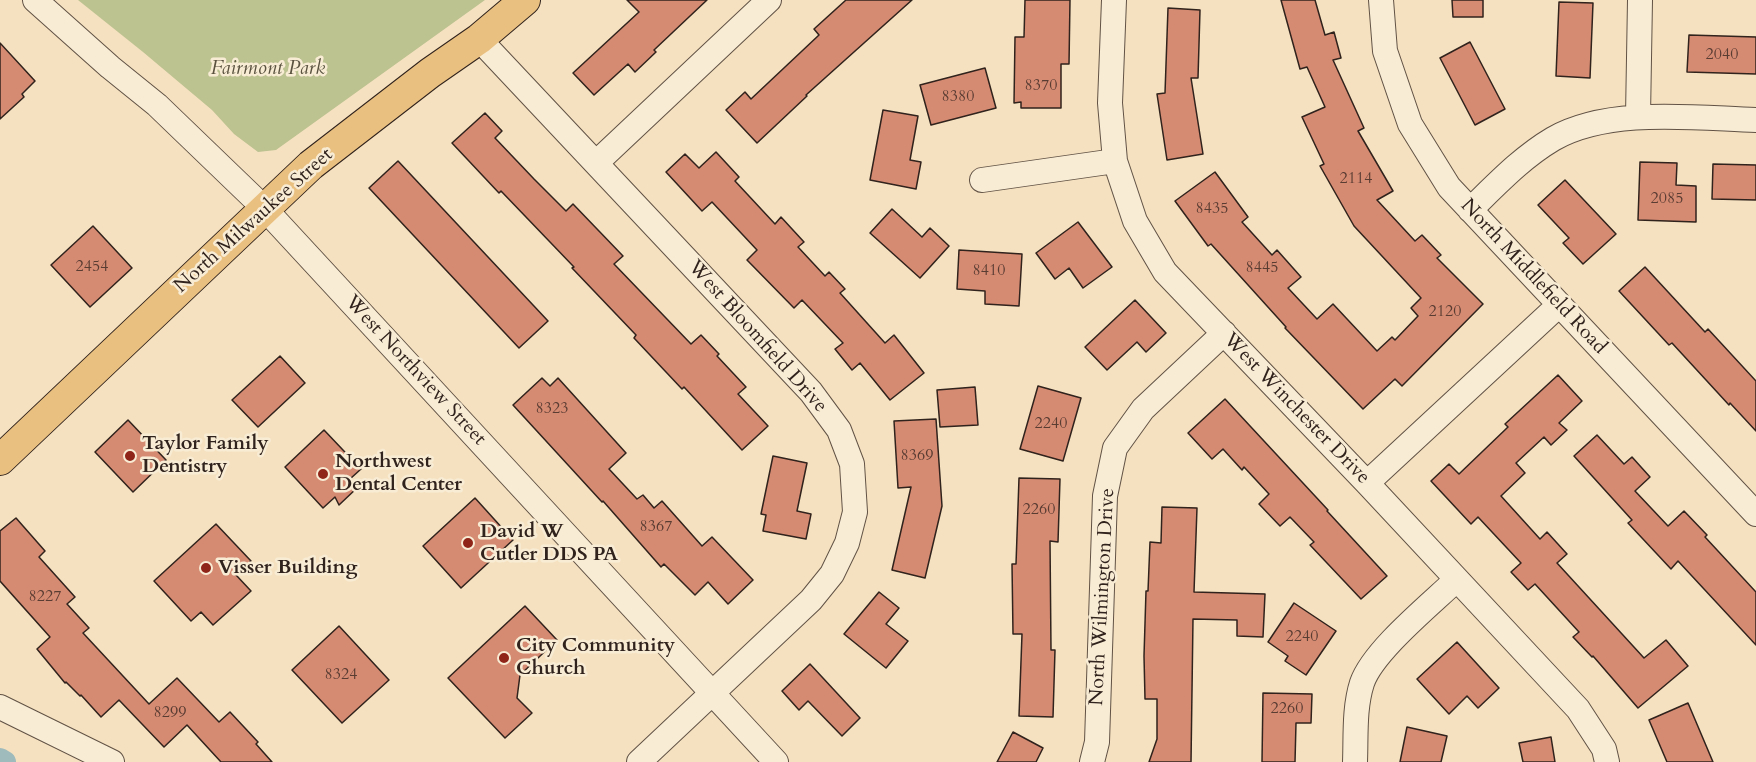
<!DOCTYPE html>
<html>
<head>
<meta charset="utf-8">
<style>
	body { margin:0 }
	canvas { display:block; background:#f5e1bf }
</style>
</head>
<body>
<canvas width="1756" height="762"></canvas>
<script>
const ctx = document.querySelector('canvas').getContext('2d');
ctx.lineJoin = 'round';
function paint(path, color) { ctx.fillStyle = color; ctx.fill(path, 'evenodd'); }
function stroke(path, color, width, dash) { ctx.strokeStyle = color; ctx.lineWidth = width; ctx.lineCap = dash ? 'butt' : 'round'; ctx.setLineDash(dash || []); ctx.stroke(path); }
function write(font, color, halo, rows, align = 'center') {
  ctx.font = font + ' Cardo,serif'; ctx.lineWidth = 5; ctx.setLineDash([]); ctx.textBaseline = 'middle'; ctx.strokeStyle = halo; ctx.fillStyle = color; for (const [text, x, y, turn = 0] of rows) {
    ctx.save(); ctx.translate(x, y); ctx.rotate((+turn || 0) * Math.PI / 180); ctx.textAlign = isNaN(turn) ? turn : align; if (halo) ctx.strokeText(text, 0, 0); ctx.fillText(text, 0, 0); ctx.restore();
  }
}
paint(new Path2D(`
	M 78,0 L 485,0 L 276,150 L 258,152 L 234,134 L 212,110 L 143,52 Z`), '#bdc291');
stroke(new Path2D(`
	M 0,759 L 5,762`), '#a0bbbb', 22);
const building = new Path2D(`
	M 627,0 L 707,0 L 654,50 L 656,52 L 635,72 L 628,64 L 594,95 L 573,73 L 639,12 Z
	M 846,0 L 912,0 L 806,95 L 807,96 L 757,143 L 726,110 L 745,92 L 751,99 L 819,35 L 814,29 Z
	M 1025,0 L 1070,0 L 1069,64 L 1061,64 L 1061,108 L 1021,108 L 1021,102 L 1014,103 L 1015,37 L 1024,37 Z
	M 1281,0 L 1315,0 L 1325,35 L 1334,32 L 1341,58 L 1333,60 L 1364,128 L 1358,131 L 1393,191 L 1377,200 L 1415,241 L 1422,235 L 1441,255 L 1437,258 L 1483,304 L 1402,386 L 1395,379 L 1363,409 L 1285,328 L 1286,327 L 1211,244 L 1208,246 L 1175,201 L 1215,172 L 1248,217 L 1242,222 L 1272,255 L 1277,250 L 1301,277 L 1288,288 L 1317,319 L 1333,304 L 1377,351 L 1392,337 L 1395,340 L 1418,316 L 1411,308 L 1421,298 L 1354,226 L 1320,166 L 1324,164 L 1302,117 L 1325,107 L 1307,67 L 1300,69 Z
	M 1452,0 L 1483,0 L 1483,17 L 1453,17 Z
	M 1559,2 L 1593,3 L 1590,78 L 1556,76 Z
	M 1168,8 L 1200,10 L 1198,78 L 1191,78 L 1203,154 L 1167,160 L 1157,94 L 1165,93 Z
	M 1689,35 L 1756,37 L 1756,74 L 1687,72 Z
	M 1470,42 L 1505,109 L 1475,125 L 1440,58 Z
	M 0,43 L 35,81 L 22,94 L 24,97 L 0,119 Z
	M 985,68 L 996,108 L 931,125 L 920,85 Z
	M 883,110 L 918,116 L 910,160 L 921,162 L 916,189 L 870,180 Z
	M 485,113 L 502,131 L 495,138 L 534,179 L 566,211 L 573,204 L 623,256 L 614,264 L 691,344 L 701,335 L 719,354 L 717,356 L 746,387 L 738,394 L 768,426 L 742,450 L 684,387 L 682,389 L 634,338 L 636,335 L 572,268 L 574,267 L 501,191 L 499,193 L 452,143 Z
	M 716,152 L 739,177 L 735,181 L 775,224 L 781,217 L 804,242 L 798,247 L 825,276 L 829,272 L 845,289 L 840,293 L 885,343 L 894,335 L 924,373 L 890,400 L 860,363 L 852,370 L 835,349 L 843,343 L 802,300 L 794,308 L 747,260 L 757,250 L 712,202 L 702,211 L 666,172 L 685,154 L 699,168 Z
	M 398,161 L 548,321 L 519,348 L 369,188 Z
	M 1640,162 L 1677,163 L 1676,185 L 1696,186 L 1696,222 L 1638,220 Z
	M 1713,164 L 1756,165 L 1756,200 L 1712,199 Z
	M 1565,180 L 1616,234 L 1583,264 L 1563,243 L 1569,238 L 1538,205 Z
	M 892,209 L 922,237 L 930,228 L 949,246 L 920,278 L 870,233 Z
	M 1078,222 L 1112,267 L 1083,288 L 1069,268 L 1055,279 L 1036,253 Z
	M 93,226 L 132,268 L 90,307 L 51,265 Z
	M 959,250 L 1022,254 L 1019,306 L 985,304 L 985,291 L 957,289 Z
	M 1645,267 L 1705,332 L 1708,329 L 1756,381 L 1756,431 L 1730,403 L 1729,405 L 1672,343 L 1669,345 L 1619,291 Z
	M 1135,300 L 1166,333 L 1146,352 L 1137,342 L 1107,370 L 1085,347 Z
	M 280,356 L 305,383 L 258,427 L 232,400 Z
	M 1558,375 L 1582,401 L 1559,423 L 1567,430 L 1551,445 L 1544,437 L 1516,463 L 1525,473 L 1501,496 L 1540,539 L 1547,532 L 1567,554 L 1557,563 L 1644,658 L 1666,640 L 1688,666 L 1638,708 L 1593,656 L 1592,657 L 1573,637 L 1579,632 L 1535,584 L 1528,590 L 1511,572 L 1521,563 L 1478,517 L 1471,524 L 1431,481 L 1449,464 L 1459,474 L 1508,427 L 1505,424 Z
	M 542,378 L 550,386 L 558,378 L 626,453 L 609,469 L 637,499 L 643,495 L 654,508 L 662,501 L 702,546 L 712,537 L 753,580 L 728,604 L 708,582 L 695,595 L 664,564 L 661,567 L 603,501 L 602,502 L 513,405 Z
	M 1038,386 L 1081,398 L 1063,461 L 1020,449 Z
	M 975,387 L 978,425 L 940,427 L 937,390 Z
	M 1225,399 L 1328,510 L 1327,511 L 1387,576 L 1361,599 L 1310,545 L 1314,542 L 1290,517 L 1280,526 L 1259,504 L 1269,494 L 1244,467 L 1242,470 L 1223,449 L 1212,459 L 1188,433 Z
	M 936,419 L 942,506 L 925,578 L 892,570 L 911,487 L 898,488 L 894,421 Z
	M 128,420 L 166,460 L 133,492 L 95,452 Z
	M 324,430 L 361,469 L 350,479 L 358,487 L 339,505 L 335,497 L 323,508 L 285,467 Z
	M 1597,435 L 1624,464 L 1632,457 L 1650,477 L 1635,491 L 1668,526 L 1684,511 L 1707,535 L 1705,537 L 1756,592 L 1756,645 L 1678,561 L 1671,569 L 1628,523 L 1632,520 L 1574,456 Z
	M 773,456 L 807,463 L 797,511 L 811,514 L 806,539 L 763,531 L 766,515 L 761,514 Z
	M 1019,478 L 1060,479 L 1058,542 L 1050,541 L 1051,650 L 1055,650 L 1053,717 L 1019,716 L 1022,634 L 1013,634 L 1012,564 L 1016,564 Z
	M 475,498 L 513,540 L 461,588 L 423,546 Z
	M 1162,507 L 1197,508 L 1194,592 L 1265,594 L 1263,637 L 1237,636 L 1237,620 L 1193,619 L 1191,762 L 1149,762 L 1157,739 L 1157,699 L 1145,699 L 1144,656 L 1146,591 L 1148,591 L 1150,542 L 1161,543 Z
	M 16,518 L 45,551 L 39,557 L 75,597 L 67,604 L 89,628 L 83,633 L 149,704 L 177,678 L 219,722 L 230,712 L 258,742 L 256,744 L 272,762 L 221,762 L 187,725 L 164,747 L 119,700 L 101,717 L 81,695 L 80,696 L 66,682 L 65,683 L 37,649 L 50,637 L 0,581 L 0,531 Z
	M 216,524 L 251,561 L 236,575 L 251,591 L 213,625 L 201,612 L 191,621 L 154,581 Z
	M 879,592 L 899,608 L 886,624 L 908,641 L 886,668 L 844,634 Z
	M 1294,603 L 1336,631 L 1306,675 L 1285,661 L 1288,656 L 1268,642 Z
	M 525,606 L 557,640 L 520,675 L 517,698 L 532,713 L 505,738 L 448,678 Z
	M 339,626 L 389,680 L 342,723 L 292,670 Z
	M 1457,642 L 1499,688 L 1478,708 L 1467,696 L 1449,714 L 1417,679 Z
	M 810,664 L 860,718 L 842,736 L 808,701 L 799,710 L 782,691 Z
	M 1263,693 L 1312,694 L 1311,723 L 1296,723 L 1295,762 L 1262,762 Z
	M 1688,703 L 1713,762 L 1667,762 L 1649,720 Z
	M 1407,727 L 1447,736 L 1441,762 L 1400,762 Z
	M 1013,732 L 1043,748 L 1036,762 L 997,762 Z
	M 1551,737 L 1555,762 L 1523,762 L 1519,743 Z`);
paint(building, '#d58a72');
stroke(building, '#30221c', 1.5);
const minor = new Path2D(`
	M 35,0 L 110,67 L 157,105 L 264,208 L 776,762
	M 1114,0 L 1110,103 L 1115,161 L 1135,221 L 1165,272 L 1367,483 L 1578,709 L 1604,749 L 1607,762
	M 1381,0 L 1385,51 L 1410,124 L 1449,187 L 1756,514
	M 479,39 L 811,392 L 839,430 L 852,464 L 855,512 L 847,543 L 832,574 L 811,600 L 639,762
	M 1638,116 L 1640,0
	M 596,163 L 769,0
	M 982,180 L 1115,161
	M 1470,210 C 1496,185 1521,158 1553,139 C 1609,107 1694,118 1756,120
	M 1367,483 L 1559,305
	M 0,707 L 112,762
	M 1092,762 L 1097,742 L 1105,496 L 1115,448 L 1143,409 L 1224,333
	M 1355,762 C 1356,736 1354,708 1362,683 C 1373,651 1430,605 1456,580`);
const major = new Path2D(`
	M 0,460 L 311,165 L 430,73 L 479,39 L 525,0`);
stroke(minor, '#615245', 26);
stroke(major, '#30221c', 32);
stroke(minor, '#f8ecd5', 24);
stroke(major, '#eac080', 30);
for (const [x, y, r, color] of [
	[130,456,6,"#8f2418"],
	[323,474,6,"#8f2418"],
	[468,543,6,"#8f2418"],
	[206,568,6,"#8f2418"],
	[504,658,6,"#8f2418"]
]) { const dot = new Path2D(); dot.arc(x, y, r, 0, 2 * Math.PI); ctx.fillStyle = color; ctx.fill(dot); stroke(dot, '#f8ecd5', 2); }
write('16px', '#593c32', null, [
	["2040",1722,55],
	["8370",1041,86],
	["8380",958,97],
	["2114",1356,179],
	["2085",1667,199],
	["8435",1212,209],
	["2454",92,267],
	["8445",1262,268],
	["8410",989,271],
	["2120",1445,312],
	["8323",552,409],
	["2240",1051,424],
	["8369",917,456],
	["2260",1039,510],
	["8367",656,527],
	["8227",45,597],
	["2240",1302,637],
	["8324",341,675],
	["2260",1287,709],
	["8299",170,713]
]);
write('italic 20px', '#5a523f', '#f8ecd5', [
	["Fairmont Park",268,69]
]);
write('20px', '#30221c', '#f8ecd5', [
	["North Milwaukee Street",254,221,-42],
	["North Middlefield Road",1533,277,47],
	["West Bloomfield Drive",757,337,48],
	["West Northview Street",415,371,47],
	["West Winchester Drive",1296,409,46],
	["North Wilmington Drive",1103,597,-87]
]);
write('bold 20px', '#30221c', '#f8ecd5', [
	["Taylor Family",142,444],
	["Dentistry",142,467],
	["Northwest",335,462],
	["Dental Center",335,485],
	["David W",480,532],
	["Cutler DDS PA",480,555],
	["Visser Building",218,568],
	["City Community",516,646],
	["Church",516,669]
], 'left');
</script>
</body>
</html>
